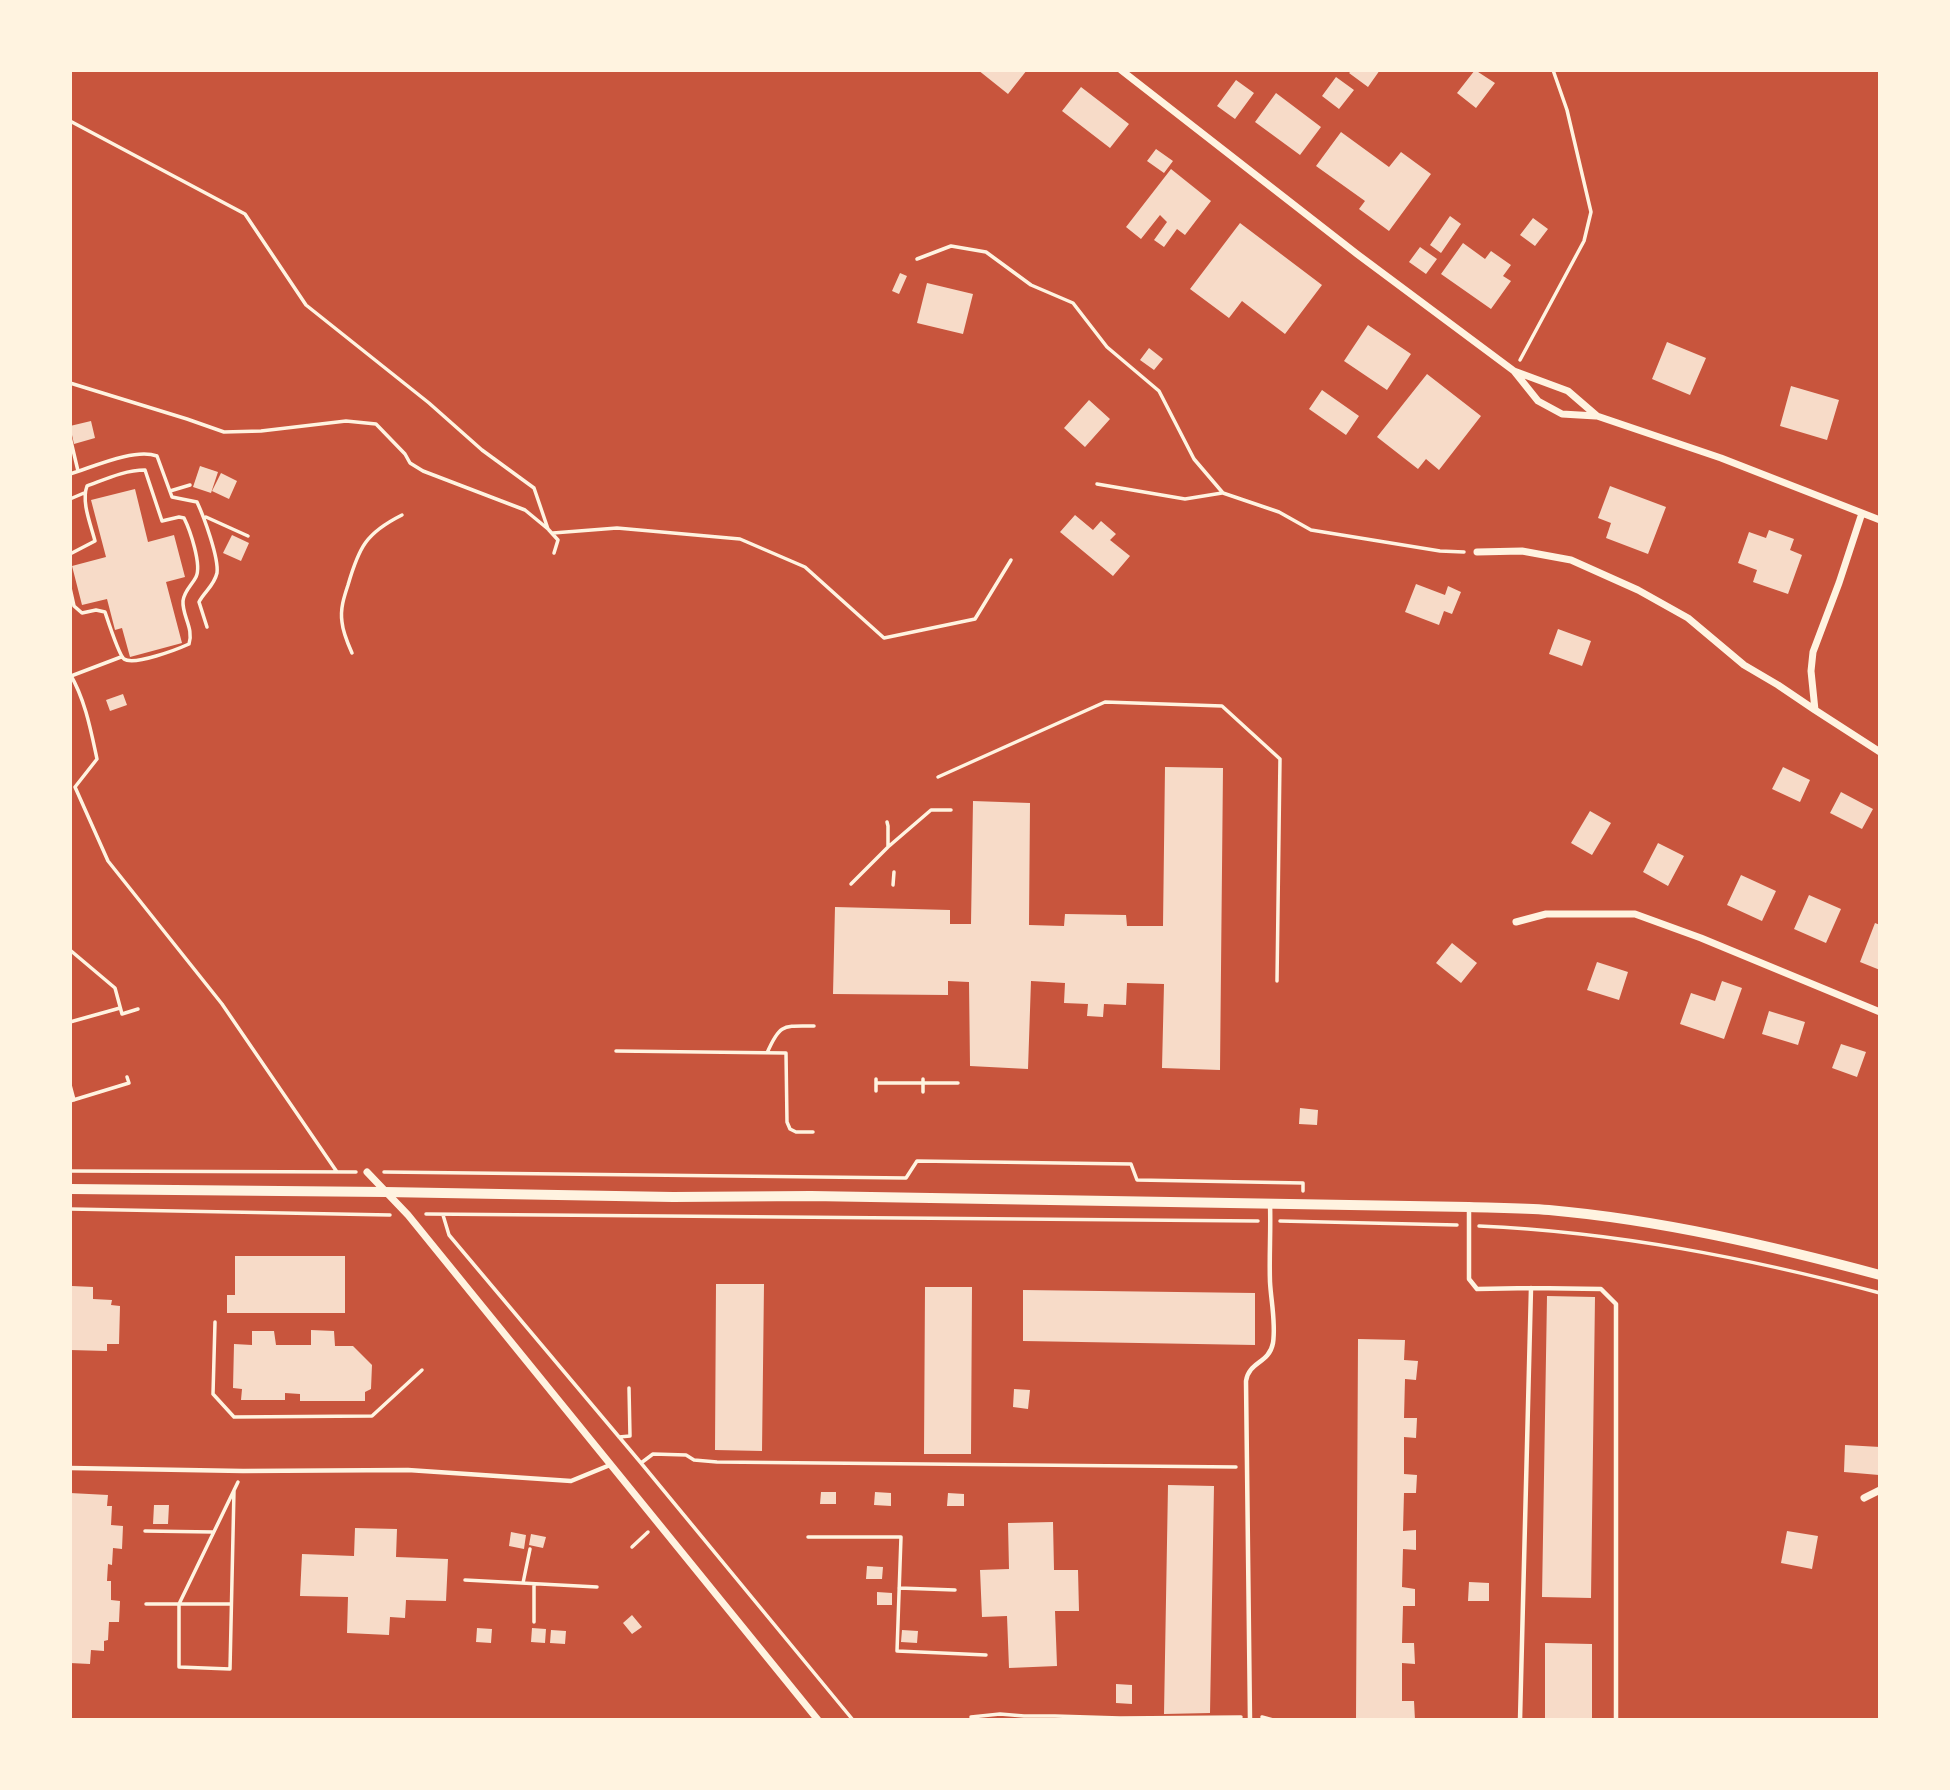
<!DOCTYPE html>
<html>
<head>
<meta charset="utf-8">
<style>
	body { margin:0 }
	#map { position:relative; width:1950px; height:1790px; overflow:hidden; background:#c8553d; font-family:Roboto,sans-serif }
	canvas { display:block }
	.frame { position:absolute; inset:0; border:72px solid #fff3e0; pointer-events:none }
</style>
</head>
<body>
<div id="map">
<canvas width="1950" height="1790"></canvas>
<div class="frame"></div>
</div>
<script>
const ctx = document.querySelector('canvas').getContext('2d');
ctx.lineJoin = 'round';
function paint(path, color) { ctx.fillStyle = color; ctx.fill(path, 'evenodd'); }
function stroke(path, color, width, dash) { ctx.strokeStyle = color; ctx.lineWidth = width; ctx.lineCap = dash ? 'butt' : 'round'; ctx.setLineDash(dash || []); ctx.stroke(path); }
paint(new Path2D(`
	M 978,70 L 1027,70 L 1008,94 Z
	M 1352,70 L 1380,70 L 1368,87 L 1349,73 Z
	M 1475,70 L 1495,83 L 1476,108 L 1457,93 Z
	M 1336,77 L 1354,90 L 1339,109 L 1322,96 Z
	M 1236,80 L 1254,93 L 1235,119 L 1217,106 Z
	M 1081,87 L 1129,124 L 1110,148 L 1062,111 Z
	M 1276,93 L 1321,127 L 1300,155 L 1255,122 Z
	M 1341,132 L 1389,167 L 1401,152 L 1431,174 L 1389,231 L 1359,209 L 1365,201 L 1316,166 Z
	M 1156,149 L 1173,161 L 1164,173 L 1147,161 Z
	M 1171,169 L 1211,201 L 1185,235 L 1177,229 L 1164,247 L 1154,240 L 1167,222 L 1160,215 L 1141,239 L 1126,227 Z
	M 1450,216 L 1461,224 L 1441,253 L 1430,245 Z
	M 1533,218 L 1548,229 L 1535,246 L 1520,235 Z
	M 1240,223 L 1322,285 L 1285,334 L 1242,301 L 1229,318 L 1190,289 Z
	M 1463,243 L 1485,259 L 1491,251 L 1511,265 L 1503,276 L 1511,281 L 1491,309 L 1441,274 Z
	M 1420,247 L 1437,259 L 1426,274 L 1409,262 Z
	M 900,273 L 907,276 L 899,294 L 892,291 Z
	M 927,283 L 973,294 L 963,334 L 917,323 Z
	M 1368,325 L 1411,354 L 1387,390 L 1344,361 Z
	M 1667,342 L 1706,358 L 1690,395 L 1652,379 Z
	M 1149,348 L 1163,359 L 1154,370 L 1140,360 Z
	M 1427,374 L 1481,416 L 1439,470 L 1426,459 L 1418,469 L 1377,437 Z
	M 1791,386 L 1839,400 L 1827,440 L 1780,426 Z
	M 1322,390 L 1359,416 L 1346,435 L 1309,409 Z
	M 1089,400 L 1110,419 L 1085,447 L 1064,428 Z
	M 91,421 L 95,438 L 74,444 L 70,426 Z
	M 200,466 L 218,472 L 211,493 L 193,487 Z
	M 221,473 L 237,481 L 229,499 L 212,491 Z
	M 1610,486 L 1666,507 L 1648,554 L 1606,538 L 1611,523 L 1598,518 Z
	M 135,489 L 148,542 L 174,535 L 185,577 L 166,582 L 182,643 L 130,657 L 122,628 L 115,630 L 107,599 L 82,605 L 72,566 L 106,557 L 91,500 Z
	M 1075,515 L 1093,530 L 1101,521 L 1116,534 L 1110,540 L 1130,556 L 1113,576 L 1060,532 Z
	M 1769,530 L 1794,539 L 1790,550 L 1802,555 L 1788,594 L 1753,582 L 1757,570 L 1738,563 L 1749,532 L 1766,538 Z
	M 232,535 L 249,543 L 241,561 L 223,553 Z
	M 1416,584 L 1445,595 L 1448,586 L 1461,592 L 1452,614 L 1444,611 L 1439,625 L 1405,612 Z
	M 1558,629 L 1591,641 L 1582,666 L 1549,654 Z
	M 123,694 L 127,705 L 110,711 L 106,700 Z
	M 1165,767 L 1223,768 L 1220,1070 L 1162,1068 L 1164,984 L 1127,983 L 1126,1005 L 1104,1004 L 1103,1017 L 1087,1016 L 1088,1004 L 1064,1003 L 1065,983 L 1031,981 L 1028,1069 L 970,1066 L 969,982 L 948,981 L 948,995 L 833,994 L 835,907 L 950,910 L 950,924 L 971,924 L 973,801 L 1030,803 L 1029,925 L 1064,926 L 1065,914 L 1126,915 L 1127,926 L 1163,926 Z
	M 1783,767 L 1810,780 L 1800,802 L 1772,789 Z
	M 1841,792 L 1873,809 L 1862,829 L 1830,813 Z
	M 1590,811 L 1611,823 L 1592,855 L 1571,843 Z
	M 1658,843 L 1684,856 L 1668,886 L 1643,872 Z
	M 1741,875 L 1776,891 L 1762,921 L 1727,905 Z
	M 1809,895 L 1841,909 L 1826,943 L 1794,929 Z
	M 1875,923 L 1880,925 L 1880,970 L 1860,962 Z
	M 1452,943 L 1477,963 L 1461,983 L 1436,963 Z
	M 1597,962 L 1628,972 L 1619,1000 L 1587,990 Z
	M 1722,981 L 1742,988 L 1724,1039 L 1680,1024 L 1691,993 L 1715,1001 Z
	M 1769,1011 L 1805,1022 L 1798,1045 L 1762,1034 Z
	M 1841,1044 L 1866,1052 L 1857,1077 L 1832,1068 Z
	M 1300,1108 L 1318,1110 L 1317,1125 L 1299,1124 Z
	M 235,1256 L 345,1256 L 345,1313 L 227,1313 L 227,1295 L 235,1295 Z
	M 716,1284 L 764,1284 L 762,1451 L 715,1450 Z
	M 72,1286 L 93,1287 L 93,1299 L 112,1300 L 111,1305 L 120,1306 L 119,1344 L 107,1344 L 107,1351 L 70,1350 L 70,1299 L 72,1299 Z
	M 925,1287 L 972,1287 L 971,1454 L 924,1454 Z
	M 1023,1290 L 1255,1293 L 1255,1345 L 1023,1341 Z
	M 1547,1296 L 1595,1297 L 1591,1598 L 1542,1597 Z
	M 311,1330 L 334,1331 L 335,1346 L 353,1346 L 372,1365 L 371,1389 L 365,1392 L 365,1401 L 300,1401 L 300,1394 L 285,1393 L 285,1400 L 241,1400 L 242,1389 L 233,1388 L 234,1344 L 252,1345 L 252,1331 L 274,1331 L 276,1345 L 311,1345 Z
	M 1358,1339 L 1405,1340 L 1404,1360 L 1418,1361 L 1416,1380 L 1405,1379 L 1404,1418 L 1417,1418 L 1416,1438 L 1404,1437 L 1404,1474 L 1417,1475 L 1416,1493 L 1404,1493 L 1403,1531 L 1416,1530 L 1416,1550 L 1403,1549 L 1402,1587 L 1415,1589 L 1415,1606 L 1403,1606 L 1402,1643 L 1414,1643 L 1415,1664 L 1402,1663 L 1402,1701 L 1414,1701 L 1415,1720 L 1356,1720 Z
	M 1014,1389 L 1030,1390 L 1028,1409 L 1013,1407 Z
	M 1845,1445 L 1880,1447 L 1879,1475 L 1844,1472 Z
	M 1168,1485 L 1214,1486 L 1210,1713 L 1164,1714 Z
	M 821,1492 L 836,1492 L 836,1504 L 820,1504 Z
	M 875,1492 L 891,1493 L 891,1506 L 874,1505 Z
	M 70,1493 L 108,1495 L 107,1506 L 112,1506 L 111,1525 L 123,1526 L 122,1549 L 113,1548 L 112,1565 L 108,1564 L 107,1581 L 111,1581 L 111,1600 L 120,1601 L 119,1622 L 109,1622 L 108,1640 L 104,1641 L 104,1651 L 91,1650 L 90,1664 L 70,1663 Z
	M 948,1493 L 964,1494 L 964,1506 L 947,1506 Z
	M 154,1505 L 169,1505 L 168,1524 L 153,1524 Z
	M 1053,1522 L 1054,1570 L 1078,1570 L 1079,1611 L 1055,1611 L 1057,1666 L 1009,1668 L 1007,1616 L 982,1617 L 980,1570 L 1009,1569 L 1008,1523 Z
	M 355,1528 L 397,1529 L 396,1557 L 448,1559 L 446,1601 L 406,1600 L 405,1618 L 390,1617 L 389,1635 L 347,1633 L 348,1597 L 300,1596 L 302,1554 L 354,1556 Z
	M 1787,1531 L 1818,1536 L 1812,1569 L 1781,1563 Z
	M 511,1532 L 526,1535 L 524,1549 L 509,1546 Z
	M 531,1534 L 546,1537 L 543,1548 L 529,1545 Z
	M 867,1566 L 883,1567 L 882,1579 L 866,1579 Z
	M 1469,1582 L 1489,1583 L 1489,1601 L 1468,1601 Z
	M 877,1592 L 892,1593 L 892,1605 L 877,1605 Z
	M 632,1615 L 642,1627 L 632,1634 L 623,1623 Z
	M 477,1628 L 492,1629 L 491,1643 L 476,1642 Z
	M 532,1628 L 546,1629 L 545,1643 L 531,1642 Z
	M 551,1630 L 566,1631 L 565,1644 L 550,1643 Z
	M 902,1630 L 918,1631 L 917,1643 L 901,1642 Z
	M 1545,1643 L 1592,1644 L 1592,1720 L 1545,1720 Z
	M 1116,1684 L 1132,1685 L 1132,1704 L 1116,1703 Z`), '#f7dbc8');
stroke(new Path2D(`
	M 70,121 L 245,214 L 306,305 L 429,403 L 482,450 L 534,488 L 548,529
	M 917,259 L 951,246 L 986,252 L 1031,285 L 1073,303 L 1107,347 L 1159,391 L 1194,459 L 1223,493 L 1279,512 L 1311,530 L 1440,551 L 1464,552
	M 1520,360 L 1584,241 L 1591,212 L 1567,110 L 1553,70
	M 70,383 L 187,419 L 224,432 L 261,431 L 346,421 L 376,424 L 405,454 L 410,463 L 423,471 L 525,510 L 548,529 L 558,540 L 554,553
	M 70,437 L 78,471
	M 70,474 C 93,467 134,448 157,456 L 172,497 L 197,502 C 204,517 219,558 217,573 C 214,586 204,592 199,602 L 207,627
	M 1097,484 L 1185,499 L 1222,493
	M 170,491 L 190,485
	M 70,499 L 84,493
	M 206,517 L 248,536
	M 553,533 L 617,528 L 740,539 L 805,567 L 884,638 L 975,619 L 1011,560
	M 70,554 L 95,541 C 91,525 81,502 87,486 C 106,479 125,470 145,470 L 162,521 L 179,517 L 184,518 C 190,530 202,565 196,577 C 192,585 184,591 183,601 C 182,616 194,628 189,644 C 178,649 134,666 124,659 C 119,655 108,621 105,612 L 96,610 L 82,613 L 74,606 L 70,588
	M 352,653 C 348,644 343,633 342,622 C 340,609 344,597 348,585 C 359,547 366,533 402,515
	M 70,674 C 85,699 91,731 97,759 L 75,787 L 108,861 L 222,1004 L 337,1172
	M 71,676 L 121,657
	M 938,777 L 1105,702 L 1222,706 L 1280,759 L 1277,981
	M 887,822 L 888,826 L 888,847
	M 851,884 L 888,847 L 931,810 L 951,810
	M 893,885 L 894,872
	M 70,950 L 115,988 L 122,1014 L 138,1009
	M 70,1022 L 120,1008
	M 616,1051 L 786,1053 L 787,1122 L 790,1129 L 796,1132 L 813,1132
	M 767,1053 C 780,1023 783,1026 814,1026
	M 923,1079 L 923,1092
	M 876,1083 L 958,1083
	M 70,1085 L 74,1100
	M 876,1091 L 876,1079
	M 70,1101 L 129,1083 L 127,1077
	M 70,1171 L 356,1172
	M 384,1172 L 906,1178 L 917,1161 L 1131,1164 L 1137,1180 L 1303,1183 L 1303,1191
	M 70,1209 L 390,1215
	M 426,1214 L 1258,1221
	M 443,1215 L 449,1235 L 641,1463 L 853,1720
	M 1280,1221 L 1457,1225
	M 1479,1226 C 1616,1232 1748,1258 1880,1293
	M 215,1322 L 213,1394 L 234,1417 L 372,1416 L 422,1370
	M 619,1437 L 630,1436 L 629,1388
	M 641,1463 L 653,1454 L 686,1455 L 694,1460 L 717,1462 L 1236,1467
	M 234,1490 L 230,1669 L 179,1667 L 179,1604 L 238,1482
	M 145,1531 L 213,1532
	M 808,1537 L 901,1537 L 897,1651 L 986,1655
	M 632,1547 L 648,1532
	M 465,1580 L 597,1587
	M 523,1583 L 530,1549
	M 899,1588 L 955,1590
	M 146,1604 L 231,1604
	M 534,1622 L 534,1584
	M 971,1717 L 1000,1714 L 1024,1716 L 1055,1716 L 1120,1718 L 1241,1717
	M 1262,1717 L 1273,1720`), '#fff3e0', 3.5);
stroke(new Path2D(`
	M 1469,1207 L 1469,1279 L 1477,1289 L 1531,1288 L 1601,1289 L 1616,1304 L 1616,1720
	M 70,1468 L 243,1471 L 408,1470 L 571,1481 L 610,1465
	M 1250,1720 L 1246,1381 C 1249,1361 1269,1364 1273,1343 C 1276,1323 1271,1301 1270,1282 C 1269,1256 1271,1230 1270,1204
	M 1520,1720 L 1531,1288`), '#fff3e0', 4.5);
stroke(new Path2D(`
	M 1121,70 L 1357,254 L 1514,371 L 1568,391 L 1597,416 L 1721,458 L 1880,520
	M 1514,371 L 1538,401 L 1562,414 L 1596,416
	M 1862,513 L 1839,583 L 1813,652 L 1811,671 L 1815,710 L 1880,752
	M 1477,552 L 1522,551 L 1571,560 L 1638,590 L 1688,618 L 1744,665 L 1778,685 L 1815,710
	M 1516,922 L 1546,914 L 1635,914 L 1701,938 L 1880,1012
	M 367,1172 L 408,1215 L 818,1720
	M 1864,1498 L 1880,1490`), '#fff3e0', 7);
stroke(new Path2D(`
	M 70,1189 L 385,1192 L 673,1197 L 811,1196 L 1469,1207 C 1496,1208 1522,1208 1549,1210 C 1661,1220 1772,1246 1880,1275`), '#fff3e0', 10);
</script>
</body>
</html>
